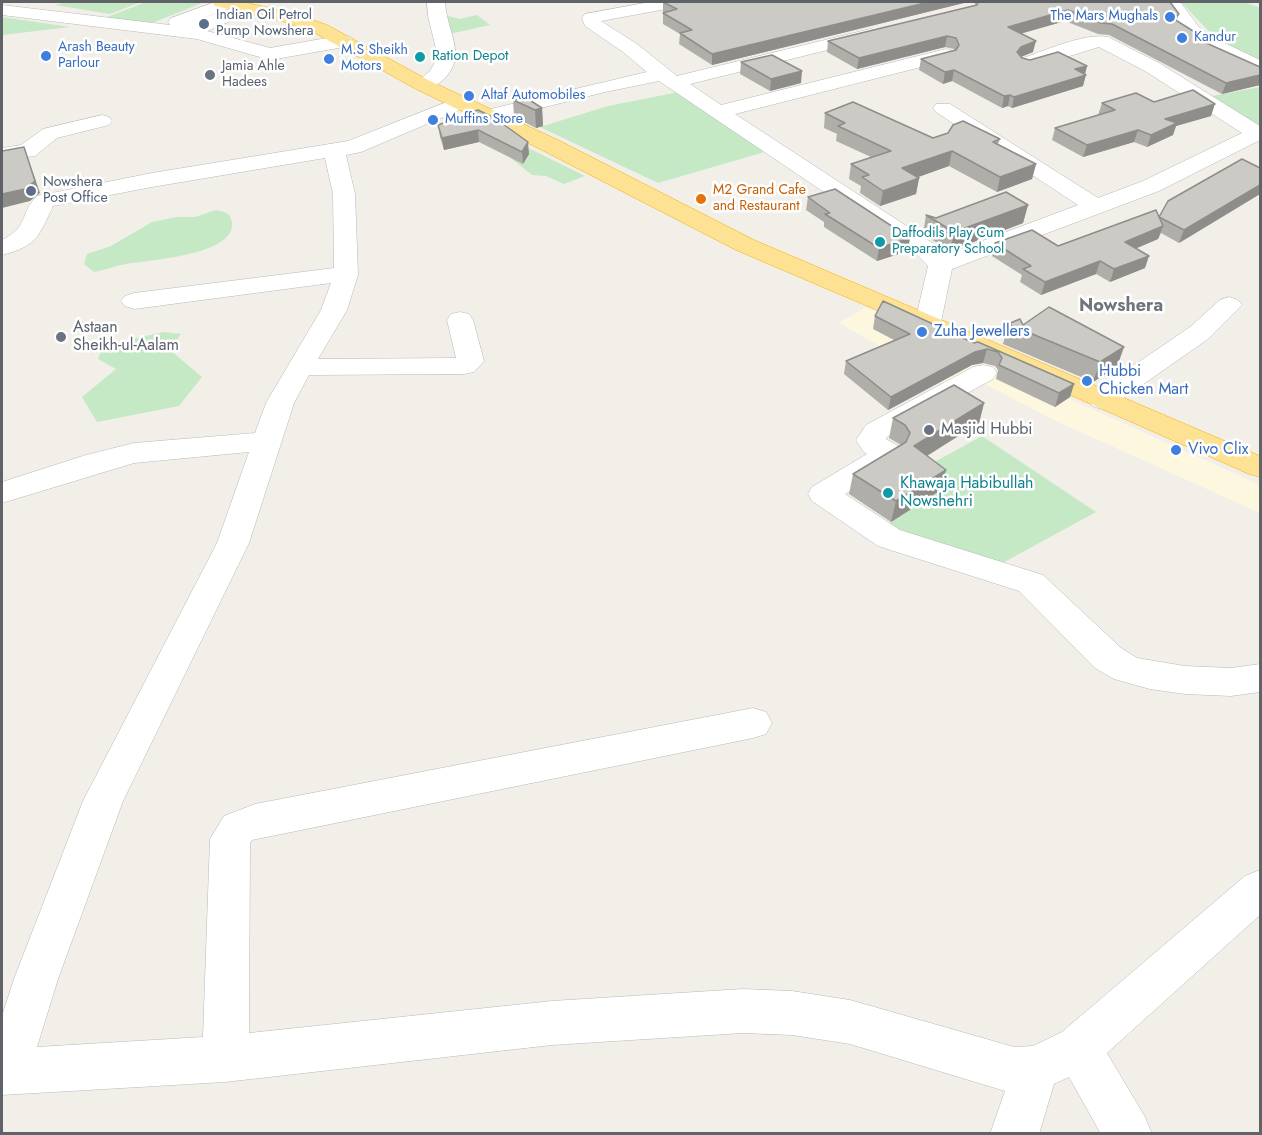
<!DOCTYPE html>
<html>
<head>
<meta charset="utf-8">
<style>
	body { margin:0 }
	#map { position:relative; width:1262px; height:1135px; overflow:hidden; background:#f1efe8; font-family:Jost,sans-serif }
	canvas { display:block }
	.frame { position:absolute; inset:0; border:3px solid #5f6368; pointer-events:none }
</style>
</head>
<body>
<div id="map">
<canvas width="1262" height="1135"></canvas>
<div class="frame"></div>
</div>
<script>
const ctx = document.querySelector('canvas').getContext('2d');
ctx.lineJoin = 'round';
function paint(path, color) { ctx.fillStyle = color; ctx.fill(path, 'evenodd'); }
function stroke(path, color, width, dash) { ctx.strokeStyle = color; ctx.lineWidth = width; ctx.lineCap = dash ? 'butt' : 'round'; ctx.setLineDash(dash || []); ctx.stroke(path); }
function write(font, color, halo, rows, align = 'center') {
  ctx.font = font + ' Jost,sans-serif'; ctx.lineWidth = 5; ctx.setLineDash([]); ctx.textBaseline = 'middle'; ctx.strokeStyle = halo; ctx.fillStyle = color; for (const [text, x, y, turn = 0] of rows) {
    ctx.save(); ctx.translate(x, y); ctx.rotate((+turn || 0) * Math.PI / 180); ctx.textAlign = isNaN(turn) ? turn : align; if (halo) ctx.strokeText(text, 0, 0); ctx.fillText(text, 0, 0); ctx.restore();
  }
}
paint(new Path2D(`
	M 866,307 L 1260,485 L 1260,513 L 1054,420 L 981,382 L 961,392 L 839,323 Z`), '#fef7e0');
paint(new Path2D(`
	M 66,2 L 141,2 L 110,14 L 55,5 Z
	M 146,2 L 198,2 L 202,3 L 147,25 L 107,17 Z
	M 1181,2 L 1245,2 L 1260,8 L 1260,62 L 1216,39 Z
	M 440,14 L 460,19 L 477,15 L 490,25 L 445,35 Z
	M 2,17 L 70,27 L 2,35 Z
	M 1260,87 L 1260,129 L 1259,129 L 1207,97 Z
	M 679,92 L 768,151 L 658,183 L 540,127 L 608,106 Z
	M 514,141 L 585,176 L 564,184 L 546,176 L 532,175 L 498,148 Z
	M 216,210 C 225,212 231,213 232,223 C 235,255 149,260 126,264 C 115,266 105,270 94,272 L 84,264 L 87,254 L 111,246 L 152,222 L 177,217 L 195,217 Z
	M 163,332 L 181,334 L 170,350 L 202,377 L 179,406 L 97,422 L 82,397 L 116,369 L 98,359 L 103,346 Z
	M 982,436 L 1096,512 L 997,566 L 883,527 L 941,490 L 918,471 Z`), '#c5e8c5');
const minor = new Path2D(`
	M 215,2 L 236,3 L 233,7 L 195,21 L 246,3 L 252,4 L 255,8 L 252,12 L 207,31 L 270,48 L 344,35 L 351,37 L 353,41 L 351,45 L 344,47 L 270,60 L 197,39 L 2,15 L 2,5 L 170,25 L 168,22 L 171,18 Z
	M 427,2 L 445,2 C 447,34 471,60 438,84 C 430,89 425,92 416,89 L 413,85 L 430,71 L 438,57 L 428,16 Z
	M 650,2 L 686,2 L 683,6 L 677,7 L 601,21 L 637,44 L 677,76 L 870,29 L 876,30 L 879,34 L 876,38 L 690,84 L 721,105 L 946,49 L 953,51 L 955,55 L 953,59 L 735,114 L 934,244 L 945,255 L 1078,205 L 936,112 L 933,108 L 936,104 L 950,104 L 1098,198 L 1143,181 L 1242,133 L 1145,71 L 1099,47 L 1027,69 L 1020,67 L 1017,63 L 1020,59 C 1042,52 1085,32 1108,37 L 1159,63 L 1260,126 L 1260,140 L 1159,191 L 952,269 L 941,322 L 937,328 L 928,330 L 919,328 L 915,322 L 928,266 L 916,254 L 659,81 L 605,92 L 489,121 L 482,119 L 479,115 L 482,111 L 647,72 L 623,52 L 585,26 L 582,18 L 585,14 Z
	M 1162,2 L 1180,2 L 1199,27 L 1210,36 L 1260,60 L 1260,73 L 1220,57 L 1197,44 L 1186,35 Z
	M 462,96 L 469,98 L 472,102 L 469,106 L 361,152 L 346,155 L 355,194 L 358,275 L 347,310 L 318,359 L 456,358 L 447,320 L 451,314 L 460,312 L 469,314 L 473,320 L 484,361 L 474,372 L 464,374 L 309,375 L 294,403 L 249,543 L 123,801 L 58,979 L 37,1047 L 203,1037 L 210,839 L 224,816 L 255,804 L 753,708 L 766,712 L 772,723 L 766,734 L 753,738 L 252,840 L 250,843 L 249,1033 L 552,1001 L 743,989 L 792,991 L 850,1000 L 1014,1047 L 1033,1046 L 1062,1032 L 1245,876 L 1260,870 L 1260,915 L 1107,1053 L 1145,1117 L 1152,1134 L 1101,1134 L 1069,1077 L 1054,1084 L 1039,1134 L 990,1134 L 1005,1091 L 850,1044 L 792,1035 L 743,1033 L 552,1045 L 225,1082 L 2,1095 L 2,1016 L 14,979 L 83,801 L 217,543 L 249,452 L 134,463 L 2,503 L 2,482 L 86,455 L 134,443 L 255,433 L 266,403 L 321,310 L 331,283 L 134,309 L 125,306 L 121,301 L 125,296 L 134,293 L 334,268 L 333,194 L 325,158 L 152,187 L 53,206 C 39,236 37,246 2,255 L 2,240 C 30,226 19,214 37,196 L 152,173 L 348,141 Z
	M 102,115 L 109,117 L 112,121 L 109,125 L 57,138 L 35,156 L 2,160 L 2,148 L 21,145 L 43,129 Z
	M 1229,297 L 1238,300 L 1242,305 L 1208,339 L 1112,406 L 1102,409 L 1092,406 L 1088,400 L 1092,394 L 1190,327 L 1220,300 Z
	M 983,365 L 993,367 L 997,373 L 993,379 L 887,437 L 886,439 L 900,447 L 904,454 L 900,461 L 845,494 L 900,530 L 1043,575 L 1121,648 L 1137,658 L 1185,666 L 1231,668 L 1260,664 L 1260,692 L 1231,696 L 1185,694 L 1150,689 L 1114,679 L 1095,668 L 1019,591 L 878,546 L 812,501 L 808,494 L 812,487 L 867,454 L 863,451 L 856,440 L 866,425 L 973,367 Z`);
const highway = new Path2D(`
	M 212,2 L 242,2 L 293,13 L 327,25 L 430,81 L 558,140 L 754,240 L 1260,456 L 1260,477 L 1249,474 L 919,328 L 736,250 L 542,150 L 416,89 L 315,33 L 282,21 L 215,6 Z`);
stroke(minor, '#b5b8bc', 1);
stroke(highway, '#f9ab00', 1);
paint(minor, '#fff');
paint(highway, '#fde293');
paint(new Path2D(`
	M 663,2 L 1170,2 L 1179,14 L 1176,21 L 1201,36 L 1200,40 L 1260,67 L 1260,85 L 1222,94 L 1109,35 L 1098,34 L 1065,21 L 1020,34 L 1033,52 L 1021,57 L 1022,58 L 1030,60 L 1087,66 L 1083,86 L 1012,108 L 1008,106 L 1002,108 L 952,81 L 943,84 L 919,70 L 921,59 L 954,51 L 954,49 L 945,47 L 857,69 L 827,52 L 828,41 L 976,5 L 974,3 L 968,2 L 712,65 L 679,44 L 680,34 L 663,24 L 663,13 L 664,13 L 663,12 Z
	M 741,62 L 801,83 L 770,91 L 740,74 Z
	M 513,100 L 542,108 L 543,126 L 536,128 L 514,117 Z
	M 1154,102 L 1211,116 L 1176,126 L 1173,135 L 1147,147 L 1134,142 L 1083,157 L 1052,140 L 1055,128 L 1098,115 L 1102,103 Z
	M 825,113 L 933,138 L 1000,139 L 998,144 L 1036,164 L 1032,179 L 997,192 L 949,166 L 917,177 L 919,178 L 916,194 L 880,206 L 860,193 L 861,186 L 849,179 L 851,164 L 871,157 L 836,141 L 837,134 L 824,128 Z
	M 438,125 L 505,125 L 529,154 L 523,164 L 479,142 L 444,150 L 440,137 Z
	M 1260,168 L 1260,194 L 1179,243 L 1161,233 L 1158,239 L 1136,248 L 1145,268 L 1110,282 L 1096,274 L 1041,295 L 1020,282 L 1022,275 L 992,256 L 995,243 L 1058,246 L 1159,218 Z
	M 808,197 L 908,251 L 877,261 L 824,227 L 824,222 L 806,210 Z
	M 1028,205 L 1023,223 L 950,251 L 923,234 L 926,215 L 936,218 Z
	M 875,316 L 974,343 L 978,342 L 1074,384 L 1070,397 L 1055,407 L 996,379 L 998,370 L 995,366 L 983,363 L 972,365 L 888,410 L 844,374 L 846,361 L 894,340 L 873,329 Z
	M 1008,324 L 1023,325 L 1117,367 L 1093,382 L 1003,344 Z
	M 984,403 L 979,423 L 927,456 L 946,470 L 941,490 L 891,522 L 849,494 L 853,474 L 901,445 L 889,438 L 893,418 Z`), '#afaea9');
paint(new Path2D(`
	M 929,2 L 968,2 L 712,65 L 712,54 Z
	M 1068,10 L 1065,21 L 1005,38 L 1008,27 Z
	M 947,36 L 945,47 L 857,69 L 859,58 Z
	M 1036,41 L 1033,52 L 1018,58 L 1017,52 L 1021,47 Z
	M 1087,66 L 1084,76 L 1086,75 L 1083,86 L 1012,108 L 1014,97 L 1075,69 Z
	M 954,70 L 952,81 L 943,84 L 945,72 Z
	M 802,71 L 801,83 L 770,91 L 771,79 Z
	M 1260,75 L 1260,85 L 1222,94 L 1226,83 Z
	M 1010,95 L 1008,106 L 1002,108 L 1004,96 Z
	M 1215,104 L 1211,116 L 1176,126 L 1173,135 L 1147,147 L 1151,135 L 1165,119 Z
	M 542,108 L 543,126 L 536,128 L 535,110 Z
	M 478,130 L 479,142 L 444,150 L 442,138 Z
	M 1138,130 L 1134,142 L 1083,157 L 1087,145 Z
	M 528,142 L 529,154 L 523,164 L 522,152 Z
	M 24,147 L 40,193 L 30,201 L 2,208 L 2,194 Z
	M 952,151 L 949,166 L 899,184 L 902,168 Z
	M 1036,164 L 1032,179 L 997,192 L 1000,177 Z
	M 919,178 L 916,194 L 880,206 L 883,191 Z
	M 1260,185 L 1260,194 L 1179,243 L 1184,230 Z
	M 1028,205 L 1023,223 L 950,251 L 954,232 Z
	M 1163,226 L 1158,239 L 1121,255 L 1125,242 Z
	M 910,238 L 908,251 L 877,261 L 879,248 Z
	M 1149,256 L 1145,268 L 1110,282 L 1114,269 Z
	M 1100,261 L 1096,274 L 1041,295 L 1045,282 Z
	M 1124,347 L 1117,367 L 1093,382 L 1100,362 Z
	M 987,349 L 983,363 L 972,365 L 888,410 L 891,397 L 975,352 Z
	M 1074,384 L 1070,397 L 1055,407 L 1059,393 Z
	M 984,403 L 979,423 L 909,467 L 914,446 Z
	M 946,470 L 941,490 L 891,522 L 896,501 Z`), '#8f8d8a');
const building = new Path2D(`
	M 663,2 L 929,2 L 712,54 L 680,33 L 692,30 L 663,13 L 677,9 Z
	M 978,2 L 1170,2 L 1179,14 L 1174,19 L 1201,36 L 1195,38 L 1260,67 L 1260,75 L 1226,83 L 1112,24 L 1101,23 L 1068,10 L 1008,27 L 1036,41 L 1021,47 L 1017,52 L 1022,58 L 1030,60 L 1058,52 L 1087,66 L 1075,69 L 1086,75 L 1014,97 L 1010,95 L 1004,96 L 954,70 L 945,72 L 921,59 L 956,50 L 959,45 L 956,38 L 947,36 L 859,58 L 828,41 L 977,5 Z
	M 772,55 L 802,71 L 771,79 L 741,62 Z
	M 1193,90 L 1215,104 L 1165,119 L 1177,123 L 1151,135 L 1138,130 L 1087,145 L 1055,128 L 1115,110 L 1102,103 L 1136,93 L 1154,102 Z
	M 525,97 L 542,108 L 535,110 L 513,100 Z
	M 853,102 L 933,138 L 948,133 L 953,125 L 963,121 L 1000,139 L 993,142 L 1036,164 L 1000,177 L 952,151 L 902,168 L 919,178 L 883,191 L 862,177 L 869,175 L 851,164 L 891,151 L 838,126 L 845,123 L 825,113 Z
	M 478,110 L 505,123 L 503,124 L 528,142 L 522,152 L 478,130 L 442,138 L 438,125 Z
	M 24,147 L 35,181 L 25,189 L 2,194 L 2,151 Z
	M 1242,159 L 1260,168 L 1260,185 L 1184,230 L 1159,217 L 1168,201 Z
	M 835,189 L 910,238 L 879,248 L 825,214 L 830,213 L 808,197 Z
	M 1006,192 L 1028,205 L 954,232 L 926,215 L 936,218 Z
	M 1156,210 L 1163,226 L 1125,242 L 1149,256 L 1114,269 L 1100,261 L 1045,282 L 1023,269 L 1031,266 L 995,243 L 1032,230 L 1058,246 Z
	M 883,301 L 974,343 L 978,342 L 1074,384 L 1059,393 L 999,365 L 1002,358 L 998,352 L 987,349 L 975,352 L 891,397 L 846,361 L 910,334 L 875,316 Z
	M 1049,307 L 1124,347 L 1100,362 L 1008,324 L 1020,319 L 1023,325 Z
	M 954,385 L 984,403 L 914,446 L 946,470 L 896,501 L 853,474 L 906,442 L 910,433 L 905,425 L 893,418 Z`);
paint(building, '#cccac5');
stroke(building, '#8f8d8a', 1.5);
for (const [x, y, r, color] of [
	[1170,17,6,"#3f7fe0"],
	[204,24,6,"#5c6f8a"],
	[1182,38,6,"#3f7fe0"],
	[46,56,6,"#3f7fe0"],
	[420,57,6,"#0f9aa8"],
	[329,59,6,"#3f7fe0"],
	[210,75,6,"#6b7280"],
	[469,96,6,"#3f7fe0"],
	[433,120,6,"#3f7fe0"],
	[31,191,6,"#5c6f8a"],
	[701,199,6,"#e8710a"],
	[880,242,6,"#0f9aa8"],
	[922,332,6,"#3f7fe0"],
	[61,337,6,"#6b7280"],
	[1087,381,6,"#3f7fe0"],
	[929,430,6,"#6b7280"],
	[1176,450,6,"#3f7fe0"],
	[888,493,6,"#0f9aa8"]
]) { const dot = new Path2D(); dot.arc(x, y, r, 0, 2 * Math.PI); ctx.fillStyle = color; ctx.fill(dot); stroke(dot, '#fff', 2); }
write('14px', '#4e5e75', '#fff', [
	["Indian Oil Petrol",216,16],
	["Pump Nowshera",216,32],
	["Nowshera",43,183],
	["Post Office",43,199]
], 'left');
write('14px', '#366cbe', '#fff', [
	["The Mars Mughals",1158,17,"right"],
	["Kandur",1194,38],
	["Arash Beauty",58,48],
	["Parlour",58,64],
	["M.S Sheikh",341,51],
	["Motors",341,67],
	["Altaf Automobiles",481,96],
	["Muffins Store",445,120]
], 'left');
write('14px', '#0d838f', '#fff', [
	["Ration Depot",432,57],
	["Daffodils Play Cum",892,234],
	["Preparatory School",892,250]
], 'left');
write('14px', '#5b616d', '#fff', [
	["Jamia Ahle",222,67],
	["Hadees",222,83]
], 'left');
write('14px', '#c56008', '#fff', [
	["M2 Grand Cafe",713,191],
	["and Restaurant",713,207]
], 'left');
write('16px', '#5b616d', '#fff', [
	["Astaan",73,328],
	["Sheikh-ul-Aalam",73,346],
	["Masjid Hubbi",941,430]
], 'left');
write('16px', '#366cbe', '#fff', [
	["Zuha Jewellers",934,332],
	["Hubbi",1099,372],
	["Chicken Mart",1099,390],
	["Vivo Clix",1188,450]
], 'left');
write('16px', '#0d838f', '#fff', [
	["Khawaja Habibullah",900,484],
	["Nowshehri",900,502]
], 'left');
write('bold 18px', '#70757a', '#fff', [
	["Nowshera",1121,307]
]);
</script>
</body>
</html>
